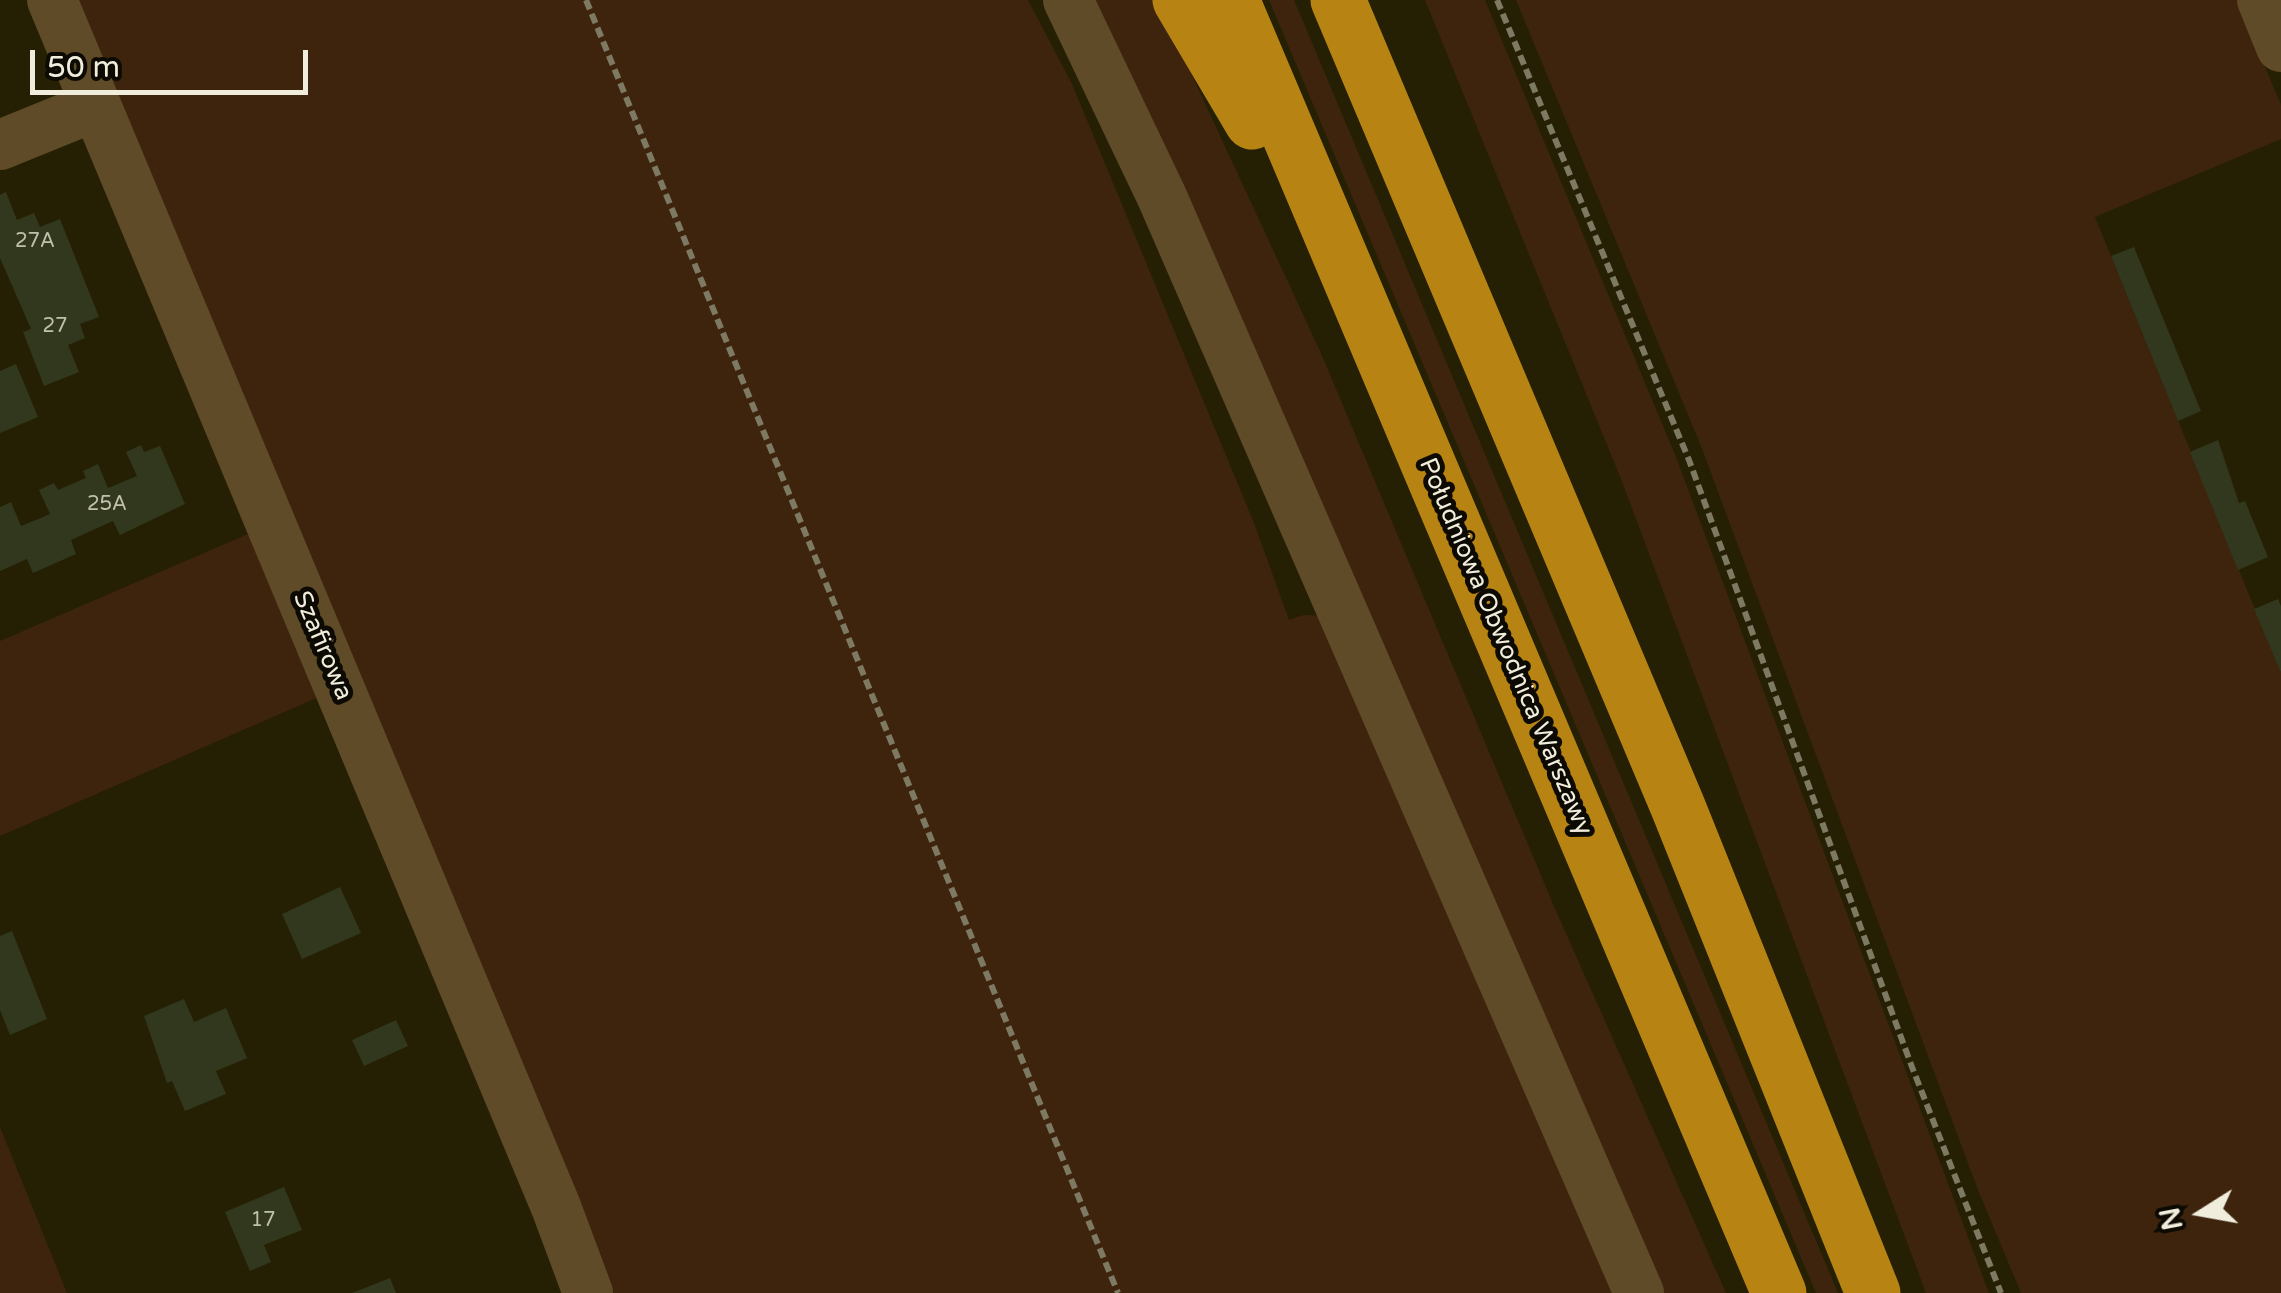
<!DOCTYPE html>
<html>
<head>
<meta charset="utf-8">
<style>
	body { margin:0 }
	#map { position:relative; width:2281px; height:1293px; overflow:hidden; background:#252004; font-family:"Varela Round",sans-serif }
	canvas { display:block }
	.north { position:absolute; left:2151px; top:1163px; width:100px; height:100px; -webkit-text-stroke:8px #0c0a02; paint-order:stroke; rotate:259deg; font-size:28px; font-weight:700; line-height:40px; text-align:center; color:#f0eddc }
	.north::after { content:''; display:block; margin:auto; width:35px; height:45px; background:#f0eddc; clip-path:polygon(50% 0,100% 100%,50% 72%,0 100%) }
	.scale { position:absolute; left:30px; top:50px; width:278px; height:45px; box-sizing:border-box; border:5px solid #f0eddc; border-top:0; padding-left:12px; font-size:30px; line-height:35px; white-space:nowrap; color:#f0eddc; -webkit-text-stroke:8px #0c0a02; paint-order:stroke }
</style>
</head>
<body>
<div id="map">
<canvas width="2281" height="1293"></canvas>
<div class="north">N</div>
<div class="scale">50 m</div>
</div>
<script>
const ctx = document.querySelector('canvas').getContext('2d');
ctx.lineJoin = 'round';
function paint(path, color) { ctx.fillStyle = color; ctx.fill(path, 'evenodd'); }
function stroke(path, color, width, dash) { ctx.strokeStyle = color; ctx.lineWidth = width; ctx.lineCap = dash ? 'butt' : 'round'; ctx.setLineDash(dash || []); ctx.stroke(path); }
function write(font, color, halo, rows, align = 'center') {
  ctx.font = font + ' "Varela Round",sans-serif'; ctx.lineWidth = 10; ctx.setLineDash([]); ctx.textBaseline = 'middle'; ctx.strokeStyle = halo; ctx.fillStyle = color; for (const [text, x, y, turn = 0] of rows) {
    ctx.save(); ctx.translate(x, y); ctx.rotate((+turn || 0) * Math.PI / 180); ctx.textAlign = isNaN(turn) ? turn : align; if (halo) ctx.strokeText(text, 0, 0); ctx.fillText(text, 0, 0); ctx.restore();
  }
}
paint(new Path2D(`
	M 77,0 L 1028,0 L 1072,84 L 1254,523 L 1289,620 L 1304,615 L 1325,616 L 1619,1293 L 609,1293 Z
	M 1083,0 L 1157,0 L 1320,351 L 1556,911 L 1726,1293 L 1658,1293 Z
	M 1269,0 L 1294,0 L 1838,1293 L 1816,1293 Z
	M 1425,0 L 1485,0 L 1676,457 L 1989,1293 L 1926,1293 L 1621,479 Z
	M 1516,0 L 2237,0 L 2281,105 L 2281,139 L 2095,217 L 2281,673 L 2281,1293 L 2021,1293 L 1978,1190 L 1701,446 Z
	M 255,531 L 321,696 L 0,836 L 0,641 Z
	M 0,1127 L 67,1293 L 0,1293 Z`), '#3e240d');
paint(new Path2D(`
	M 6,192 L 17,220 L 34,213 L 40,227 L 60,219 L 99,317 L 80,324 L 85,338 L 68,345 L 79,372 L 44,386 L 23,332 L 31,329 L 0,258 L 0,195 Z
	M 2134,247 L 2201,411 L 2178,421 L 2111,256 Z
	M 16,364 L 38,417 L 0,433 L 0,371 Z
	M 2218,440 L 2239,503 L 2245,501 L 2268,557 L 2238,570 L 2190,452 Z
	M 141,445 L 144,452 L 160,446 L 185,504 L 120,535 L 113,521 L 71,540 L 76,554 L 33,573 L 27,559 L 0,571 L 0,507 L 11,502 L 21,526 L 36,520 L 50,514 L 39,490 L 54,483 L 58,490 L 86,478 L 83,471 L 98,464 L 108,488 L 137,476 L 126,452 Z
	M 2278,599 L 2281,606 L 2281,673 L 2254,609 Z
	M 340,887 L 361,933 L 302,959 L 282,914 Z
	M 12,931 L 47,1019 L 10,1035 L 0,1010 L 0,936 Z
	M 184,999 L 194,1022 L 226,1008 L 247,1058 L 216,1071 L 226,1094 L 185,1111 L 172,1081 L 167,1083 L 144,1016 Z
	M 396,1020 L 408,1046 L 364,1066 L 352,1040 Z
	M 284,1187 L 302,1230 L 264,1245 L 271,1262 L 250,1271 L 225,1212 Z
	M 390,1278 L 396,1293 L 352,1293 Z`), '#31381d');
stroke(new Path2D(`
	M 586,0 L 1118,1293
	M 1497,0 L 1689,460 L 1912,1067 L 2001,1293`), '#7d7962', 6, [10, 5]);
stroke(new Path2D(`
	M 52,0 L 556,1207 L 588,1293
	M 1068,0 L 1162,197 L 1639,1293
	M 2262,0 L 2281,47
	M 0,145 L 96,106`), '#5f4b27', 50);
stroke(new Path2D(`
	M 1180,0 L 1252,122
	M 1232,0 L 1779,1293
	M 1338,0 L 1678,807 L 1873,1293`), '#b78413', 55);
write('20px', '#c0c0ac', null, [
	["27A",35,242],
	["27",55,327],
	["25A",107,505],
	["17",263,1221]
]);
write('25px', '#f0eddc', '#0c0a02', [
	["Szafirowa",322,646,67],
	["Południowa Obwodnica Warszawy",1505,647,67]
]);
</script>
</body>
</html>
